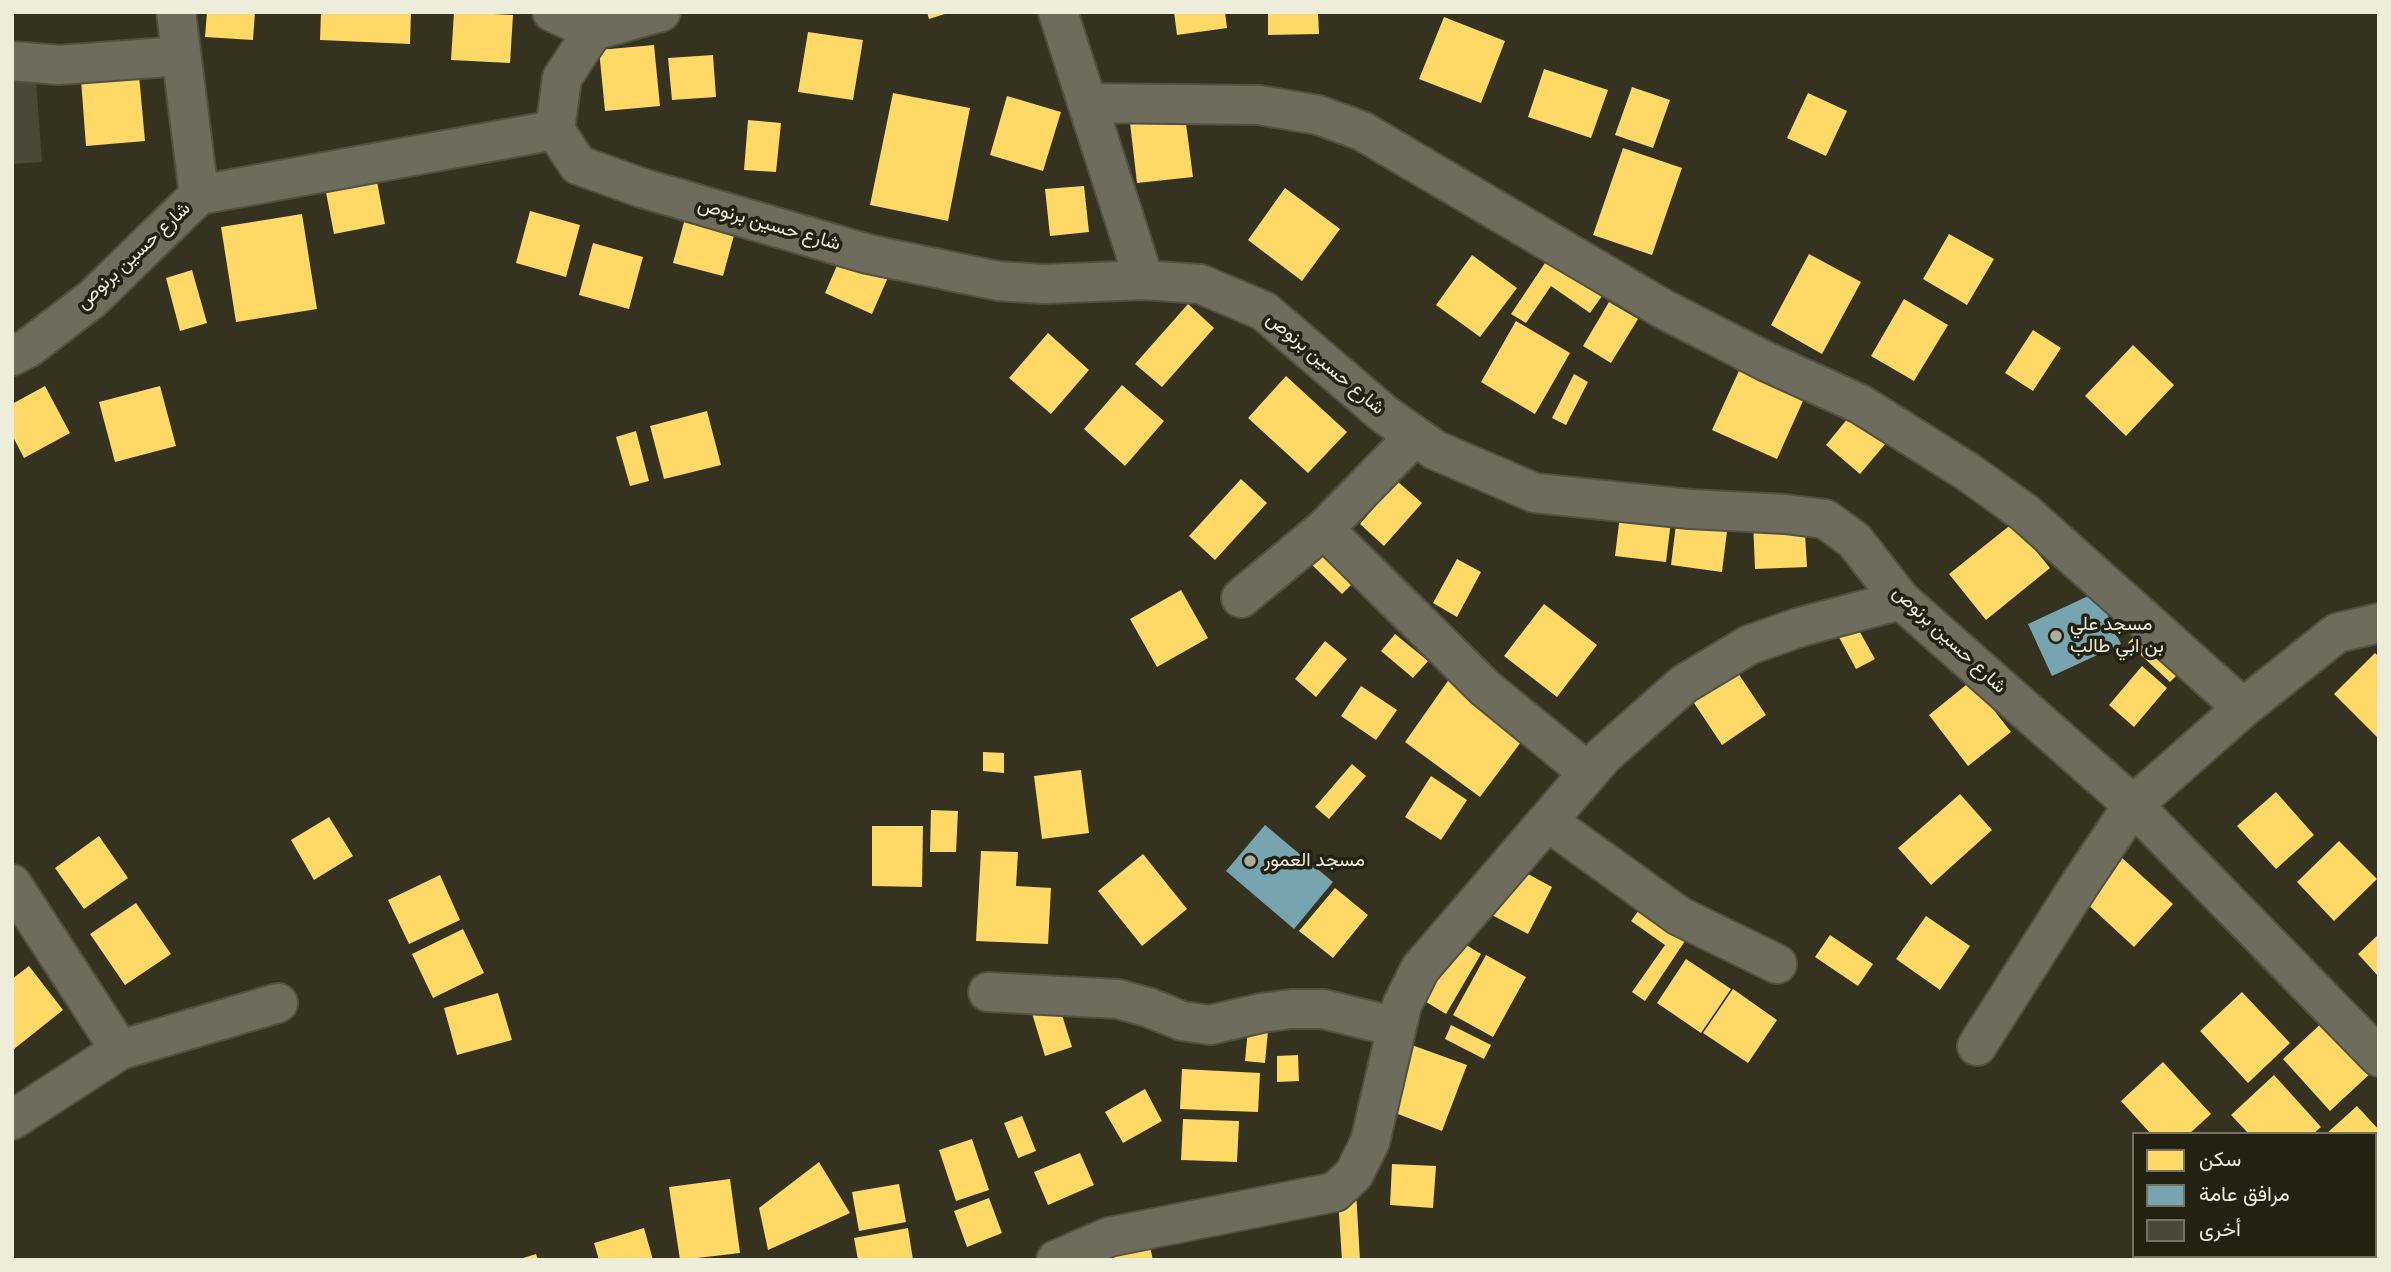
<!DOCTYPE html>
<html>
<head>
<meta charset="utf-8">
<style>
	body { margin:0 }
	#map { position:relative; width:2391px; height:1272px; overflow:hidden; background:#353320; font-family:"Varela Round",Vazirmatn,sans-serif }
	canvas { display:block }
	.frame { position:absolute; inset:0; border:14px solid #eeedd9; pointer-events:none }
	.legend { position:absolute; left:2132px; top:1132px; width:245px; height:126px; box-sizing:border-box; background:#232112; border:2px solid #747362; margin:0; padding:9px 12px; list-style:none; font-size:21px; color:#eeedd9 }
	.legend li { display:flex; align-items:center; gap:14px; height:35px }
	.legend b { width:35px; border:2px solid #747362 }
</style>
</head>
<body>
<div id="map">
<canvas width="2391" height="1272"></canvas>
<div class="frame"></div>
<ul class="legend">
<li><b style="height:19px;background:#ffd966"></b>سكن</li>
<li><b style="height:19px;background:#76a5af"></b>مرافق عامة</li>
<li><b style="height:19px;background:#4c4839"></b>أخرى</li>
</ul>
</div>
<script>
const ctx = document.querySelector('canvas').getContext('2d');
ctx.lineJoin = 'round';
function paint(path, color) { ctx.fillStyle = color; ctx.fill(path, 'evenodd'); }
function stroke(path, color, width, dash) { ctx.strokeStyle = color; ctx.lineWidth = width; ctx.lineCap = dash ? 'butt' : 'round'; ctx.setLineDash(dash || []); ctx.stroke(path); }
function write(font, color, halo, rows, align = 'center') {
  ctx.font = font + ' "Varela Round",Vazirmatn,sans-serif'; ctx.lineWidth = 7; ctx.setLineDash([]); ctx.textBaseline = 'middle'; ctx.strokeStyle = halo; ctx.fillStyle = color; for (const [text, x, y, turn = 0] of rows) {
    ctx.save(); ctx.translate(x, y); ctx.rotate((+turn || 0) * Math.PI / 180); ctx.textAlign = isNaN(turn) ? turn : align; if (halo) ctx.strokeText(text, 0, 0); ctx.fillText(text, 0, 0); ctx.restore();
  }
}
paint(new Path2D(`
	M 207,12 L 255,12 L 253,40 L 205,37 Z
	M 321,12 L 411,12 L 410,44 L 320,40 Z
	M 454,12 L 513,15 L 510,63 L 451,60 Z
	M 927,12 L 948,12 L 948,13 L 929,19 Z
	M 1174,12 L 1225,12 L 1227,28 L 1177,35 Z
	M 1268,12 L 1318,12 L 1319,34 L 1268,35 Z
	M 1444,17 L 1505,41 L 1481,103 L 1419,79 Z
	M 808,32 L 863,40 L 853,100 L 798,92 Z
	M 654,45 L 660,106 L 605,111 L 599,50 Z
	M 713,55 L 716,97 L 672,100 L 668,58 Z
	M 1544,69 L 1608,90 L 1591,138 L 1528,117 Z
	M 139,75 L 145,141 L 86,146 L 81,80 Z
	M 1632,87 L 1670,100 L 1653,148 L 1615,135 Z
	M 893,93 L 970,108 L 948,221 L 870,205 Z
	M 1808,93 L 1847,111 L 1826,156 L 1787,138 Z
	M 1007,96 L 1061,112 L 1043,171 L 990,155 Z
	M 1185,116 L 1193,177 L 1137,183 L 1130,123 Z
	M 748,120 L 781,123 L 776,172 L 744,170 Z
	M 1623,148 L 1682,168 L 1652,255 L 1593,235 Z
	M 375,171 L 385,224 L 334,234 L 324,182 Z
	M 1084,186 L 1089,232 L 1050,236 L 1045,189 Z
	M 1285,188 L 1340,229 L 1302,281 L 1248,240 Z
	M 530,211 L 580,225 L 566,277 L 516,263 Z
	M 687,211 L 737,224 L 723,276 L 673,263 Z
	M 302,214 L 317,309 L 236,322 L 221,227 Z
	M 1949,234 L 1994,259 L 1967,305 L 1923,279 Z
	M 593,243 L 643,257 L 629,309 L 579,295 Z
	M 842,254 L 889,275 L 872,314 L 825,293 Z
	M 1809,254 L 1861,282 L 1822,354 L 1771,325 Z
	M 1472,255 L 1517,288 L 1480,337 L 1436,305 Z
	M 1547,260 L 1602,296 L 1590,313 L 1551,286 L 1526,323 L 1511,314 Z
	M 192,270 L 207,323 L 180,331 L 166,278 Z
	M 1904,299 L 1948,325 L 1914,381 L 1871,356 Z
	M 1609,302 L 1638,319 L 1611,363 L 1583,346 Z
	M 1188,304 L 1214,328 L 1162,387 L 1135,364 Z
	M 1516,321 L 1570,353 L 1535,414 L 1481,382 Z
	M 2033,330 L 2061,348 L 2033,391 L 2005,373 Z
	M 1048,333 L 1089,370 L 1051,414 L 1009,378 Z
	M 2133,345 L 2174,385 L 2126,436 L 2085,396 Z
	M 1743,362 L 1807,392 L 1777,459 L 1712,430 Z
	M 1574,374 L 1588,382 L 1566,425 L 1552,418 Z
	M 1286,376 L 1347,432 L 1308,473 L 1248,418 Z
	M 1122,385 L 1164,421 L 1125,466 L 1084,429 Z
	M 45,386 L 70,433 L 24,458 L 12,435 L 12,404 Z
	M 160,386 L 176,446 L 115,462 L 99,402 Z
	M 1857,407 L 1892,436 L 1860,474 L 1826,445 Z
	M 707,411 L 721,465 L 664,479 L 650,426 Z
	M 636,431 L 649,481 L 630,486 L 616,437 Z
	M 1241,479 L 1267,503 L 1215,560 L 1189,536 Z
	M 1397,481 L 1422,503 L 1384,546 L 1360,524 Z
	M 1621,507 L 1672,513 L 1666,562 L 1615,556 Z
	M 1677,516 L 1728,523 L 1722,572 L 1671,565 Z
	M 1804,517 L 1807,567 L 1755,569 L 1753,520 Z
	M 2013,523 L 2050,568 L 1986,620 L 1949,574 Z
	M 1323,546 L 1357,579 L 1342,594 L 1308,561 Z
	M 1457,559 L 1481,572 L 1457,617 L 1433,603 Z
	M 1181,590 L 1208,638 L 1157,667 L 1130,619 Z
	M 1544,604 L 1597,645 L 1557,697 L 1504,656 Z
	M 1852,618 L 1875,659 L 1856,669 L 1834,628 Z
	M 2142,629 L 2184,668 L 2170,682 L 2128,643 Z
	M 1395,634 L 1428,661 L 1413,678 L 1381,651 Z
	M 1325,641 L 1347,659 L 1316,697 L 1295,679 Z
	M 2375,653 L 2379,657 L 2379,739 L 2334,694 Z
	M 2142,666 L 2167,688 L 2134,727 L 2109,705 Z
	M 1736,670 L 1766,715 L 1722,745 L 1692,700 Z
	M 1450,678 L 1527,734 L 1480,797 L 1405,742 Z
	M 1971,681 L 2011,732 L 1968,766 L 1929,715 Z
	M 1361,686 L 1397,710 L 1376,740 L 1341,716 Z
	M 983,752 L 1004,753 L 1004,773 L 983,771 Z
	M 1352,764 L 1366,776 L 1329,819 L 1315,807 Z
	M 1081,770 L 1089,833 L 1042,839 L 1034,776 Z
	M 1431,776 L 1467,800 L 1441,840 L 1405,817 Z
	M 2276,792 L 2314,835 L 2276,869 L 2237,826 Z
	M 1960,794 L 1992,830 L 1931,885 L 1898,848 Z
	M 931,810 L 958,811 L 956,852 L 930,852 Z
	M 329,817 L 353,856 L 314,880 L 291,840 Z
	M 872,826 L 923,826 L 922,887 L 872,886 Z
	M 99,836 L 128,878 L 84,909 L 55,868 Z
	M 2339,841 L 2377,879 L 2334,921 L 2297,882 Z
	M 981,851 L 1018,852 L 1016,886 L 1051,888 L 1048,944 L 976,941 Z
	M 1143,854 L 1187,909 L 1142,946 L 1098,891 Z
	M 2121,857 L 2173,904 L 2134,947 L 2082,899 Z
	M 1513,866 L 1552,887 L 1528,934 L 1488,913 Z
	M 440,875 L 460,920 L 409,944 L 388,900 Z
	M 1335,888 L 1368,915 L 1333,958 L 1299,931 Z
	M 136,903 L 171,954 L 125,985 L 90,934 Z
	M 1639,910 L 1685,941 L 1645,1001 L 1632,992 L 1665,945 L 1631,921 Z
	M 1926,916 L 1970,946 L 1940,990 L 1896,959 Z
	M 463,929 L 484,973 L 433,998 L 412,954 Z
	M 2379,934 L 2379,977 L 2358,954 Z
	M 1830,935 L 1873,964 L 1858,986 L 1815,957 Z
	M 1458,940 L 1481,954 L 1446,1014 L 1423,1000 Z
	M 1486,955 L 1526,977 L 1493,1037 L 1453,1015 Z
	M 1686,959 L 1731,989 L 1701,1033 L 1657,1003 Z
	M 29,966 L 63,1010 L 14,1049 L 12,979 Z
	M 1733,989 L 1777,1020 L 1748,1063 L 1703,1033 Z
	M 2242,992 L 2290,1043 L 2248,1083 L 2200,1031 Z
	M 498,993 L 512,1040 L 457,1055 L 444,1008 Z
	M 1058,1002 L 1072,1047 L 1045,1056 L 1031,1010 Z
	M 1249,1018 L 1269,1020 L 1265,1063 L 1245,1061 Z
	M 2325,1020 L 2373,1071 L 2330,1111 L 2283,1059 Z
	M 1451,1025 L 1491,1045 L 1484,1059 L 1445,1039 Z
	M 1409,1044 L 1467,1065 L 1442,1131 L 1385,1109 Z
	M 1298,1055 L 1299,1081 L 1277,1082 L 1277,1056 Z
	M 2163,1062 L 2211,1114 L 2189,1134 L 2151,1134 L 2121,1101 Z
	M 1182,1069 L 1260,1073 L 1258,1112 L 1180,1109 Z
	M 2274,1075 L 2321,1127 L 2313,1134 L 2249,1134 L 2231,1115 Z
	M 1145,1089 L 1162,1121 L 1123,1143 L 1105,1112 Z
	M 2357,1106 L 2379,1130 L 2379,1181 L 2375,1184 L 2375,1134 L 2326,1134 Z
	M 1022,1116 L 1036,1151 L 1018,1158 L 1004,1123 Z
	M 1183,1119 L 1239,1121 L 1237,1162 L 1181,1160 Z
	M 972,1139 L 989,1190 L 956,1201 L 939,1150 Z
	M 1080,1153 L 1094,1185 L 1048,1205 L 1034,1172 Z
	M 819,1162 L 850,1213 L 768,1250 L 759,1208 Z
	M 1392,1164 L 1436,1166 L 1433,1208 L 1390,1205 Z
	M 730,1179 L 740,1253 L 680,1260 L 669,1187 Z
	M 899,1184 L 906,1222 L 859,1231 L 852,1192 Z
	M 1356,1191 L 1360,1260 L 1342,1260 L 1338,1199 Z
	M 989,1198 L 1002,1233 L 967,1247 L 954,1211 Z
	M 644,1228 L 653,1260 L 599,1260 L 594,1243 Z
	M 908,1228 L 913,1260 L 858,1260 L 854,1238 Z
	M 1150,1247 L 1153,1260 L 1112,1260 L 1111,1255 Z
	M 536,1254 L 538,1260 L 520,1260 L 520,1259 Z`), '#ffd966');
paint(new Path2D(`
	M 2097,592 L 2121,644 L 2052,676 L 2028,624 Z
	M 1265,825 L 1333,882 L 1294,929 L 1226,871 Z`), '#76a5af');
paint(new Path2D(`
	M 35,68 L 42,162 L 12,164 L 12,70 Z`), '#4c4839');
const minor = new Path2D(`
	M 176,12 L 199,195
	M 552,12 L 593,31
	M 1058,12 L 1144,280
	M 12,61 L 59,65 L 181,56
	M 1087,103 L 1259,105 L 1318,115 L 1362,131 L 1665,310 L 1767,362 L 1860,404 L 1968,472 L 2025,513 L 2243,708 L 2133,805 L 2080,884 L 1977,1046
	M 555,130 L 562,78 L 593,31 L 661,12
	M 12,356 L 28,348 L 92,299 L 199,195 L 555,130 L 578,165 L 642,188 L 868,254 L 998,281 L 1044,284 L 1144,280 L 1200,284 L 1264,311 L 1384,414 L 1435,450 L 1535,493 L 1690,509 L 1785,514 L 1825,519 L 1854,540 L 1901,600 L 2133,805 L 2379,1057
	M 1324,529 L 1485,688 L 1589,773
	M 1241,598 L 1324,529 L 1415,436
	M 2243,708 L 2337,633 L 2379,623
	M 1547,821 L 1679,916 L 1777,964
	M 12,884 L 120,1050
	M 988,992 L 1118,999 L 1150,1008 L 1182,1021 L 1210,1025 L 1261,1013 L 1291,1009 L 1323,1009 L 1396,1027
	M 12,1120 L 120,1050 L 278,1003
	M 1056,1260 L 1109,1237 L 1335,1192 L 1354,1174 L 1370,1142 L 1402,1005 L 1420,969 L 1603,756 L 1684,684 L 1749,645 L 1800,627 L 1901,600`);
stroke(minor, '#525040', 42);
stroke(minor, '#6e6c5d', 38);
for (const [x, y, r, color] of [
	[2056,636,7,"#adac98"],
	[1250,861,7,"#adac98"]
]) { const dot = new Path2D(); dot.arc(x, y, r, 0, 2 * Math.PI); ctx.fillStyle = color; ctx.fill(dot); stroke(dot, '#232112', 2.5); }
write('19px', '#eeedd9', '#232112', [
	["شارع حسين برنوص",769,225,16],
	["شارع حسين برنوص",134,256,-43],
	["شارع حسين برنوص",1325,364,40],
	["شارع حسين برنوص",1949,640,43]
]);
write('19px', '#eeedd9', '#232112', [
	["مسجد علي",2070,625],
	["بن ابي طالب",2070,647],
	["مسجد العمور",1264,861]
], 'left');
</script>
</body>
</html>
